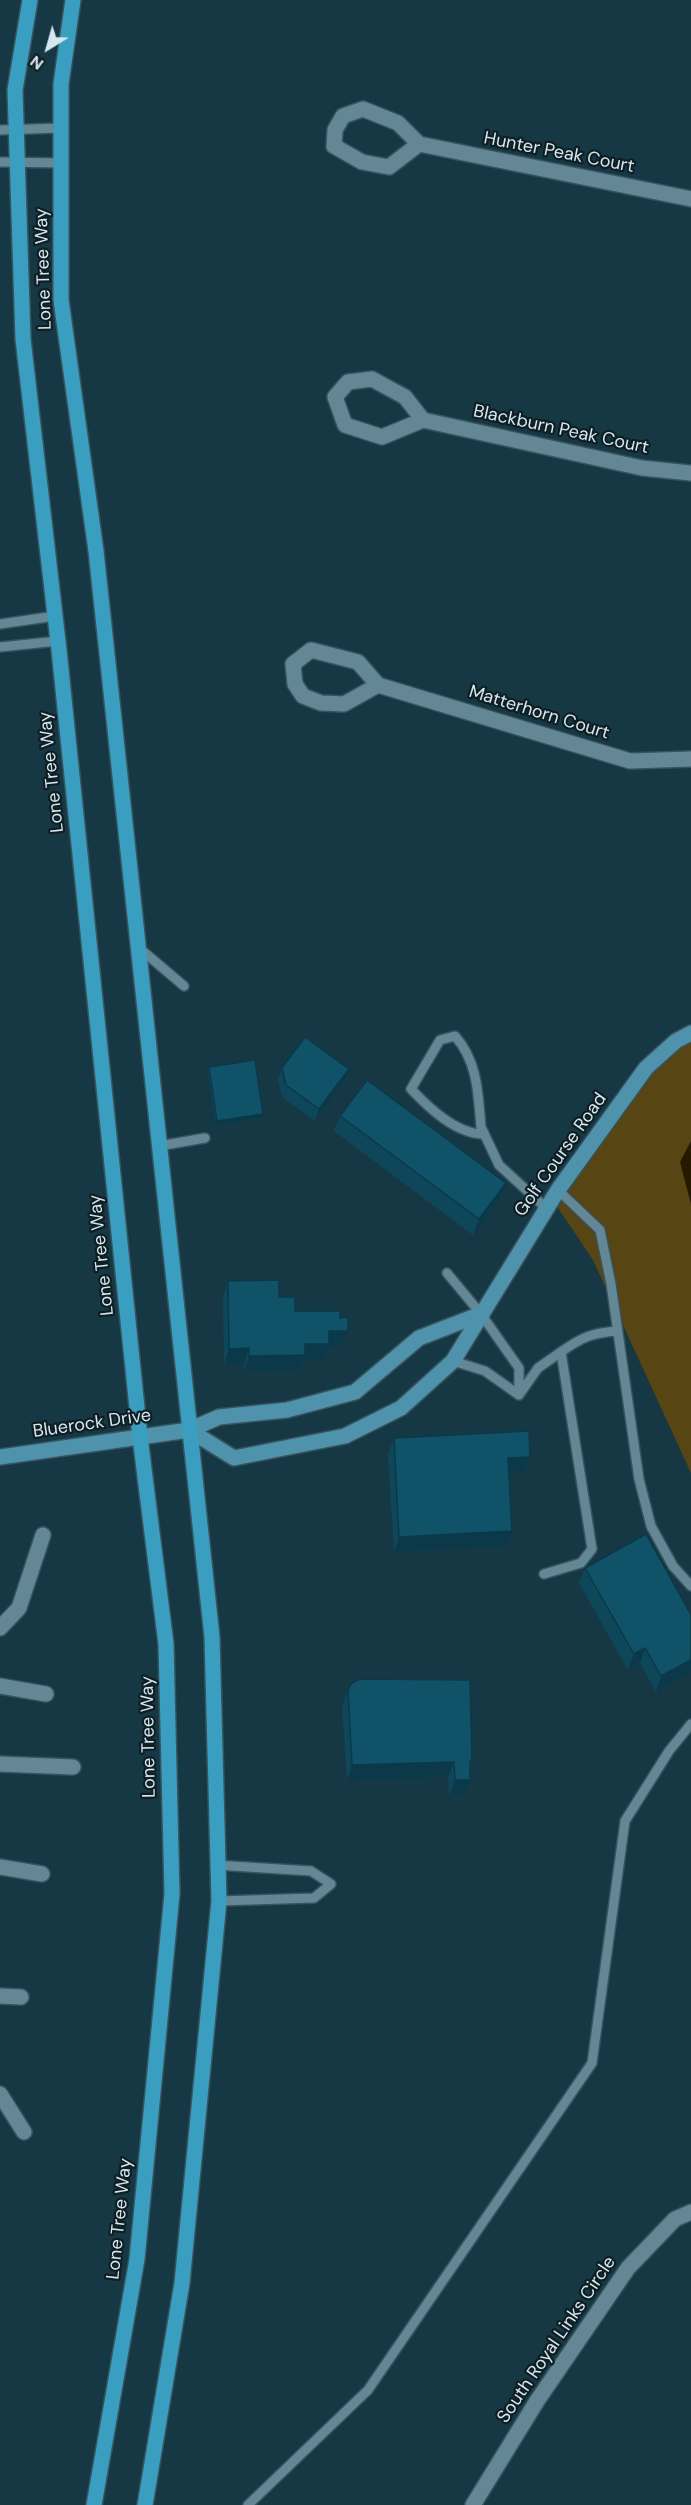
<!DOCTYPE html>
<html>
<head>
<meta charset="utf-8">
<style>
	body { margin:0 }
	#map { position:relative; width:691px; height:2505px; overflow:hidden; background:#163845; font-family:"DM Sans",sans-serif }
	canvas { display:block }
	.north { position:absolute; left:18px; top:18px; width:60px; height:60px; -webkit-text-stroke:4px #0f1e23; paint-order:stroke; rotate:217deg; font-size:16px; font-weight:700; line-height:24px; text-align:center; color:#d5e7f0 }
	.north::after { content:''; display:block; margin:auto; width:21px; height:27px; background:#d5e7f0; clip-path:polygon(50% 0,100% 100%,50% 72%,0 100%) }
</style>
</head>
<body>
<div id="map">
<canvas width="691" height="2505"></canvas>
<div class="north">N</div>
</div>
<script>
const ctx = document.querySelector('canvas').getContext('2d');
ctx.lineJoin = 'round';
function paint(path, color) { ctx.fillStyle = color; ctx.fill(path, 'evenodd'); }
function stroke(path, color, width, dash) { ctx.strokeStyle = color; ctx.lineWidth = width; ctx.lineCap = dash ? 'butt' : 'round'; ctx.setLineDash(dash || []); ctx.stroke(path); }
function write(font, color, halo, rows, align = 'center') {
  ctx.font = font + ' "DM Sans",sans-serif'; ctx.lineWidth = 4.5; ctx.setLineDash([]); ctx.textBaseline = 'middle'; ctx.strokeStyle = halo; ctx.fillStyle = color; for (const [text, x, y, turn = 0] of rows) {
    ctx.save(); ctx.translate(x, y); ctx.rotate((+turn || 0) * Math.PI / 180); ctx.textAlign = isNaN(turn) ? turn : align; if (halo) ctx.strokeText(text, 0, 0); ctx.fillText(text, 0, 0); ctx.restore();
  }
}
paint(new Path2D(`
	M 691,1033 L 691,1473 L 593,1260 L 552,1199 L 646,1068 Z`), '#574513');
paint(new Path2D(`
	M 691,1141 L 691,1204 L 680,1162 Z`), '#251a00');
const lane = new Path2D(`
	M 0,130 L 60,128
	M 0,162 L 60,163
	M 0,624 L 55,616
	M 0,647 L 58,641
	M 138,947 L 184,986
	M 484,1134 C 456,1134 429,1108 411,1089 L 440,1040 L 455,1036 C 478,1062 478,1094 481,1127 L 499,1165 L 546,1208
	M 159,1146 L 205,1138
	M 558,1190 L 600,1230 L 611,1284 L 639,1479 L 651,1526 L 673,1566 L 691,1586
	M 447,1273 L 481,1314 L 519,1368 L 519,1395
	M 561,1352 C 582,1337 592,1333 617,1331
	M 453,1361 L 485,1371 L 519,1395
	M 519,1395 L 538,1368 L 561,1352 L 592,1549 L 581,1563 L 544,1574
	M 216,1865 L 311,1871 L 331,1884 L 314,1898 L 219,1901
	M 248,2505 L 368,2390 L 592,2063 L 625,1821 L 669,1751 L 691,1724`);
const street = new Path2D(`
	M 419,144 L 389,167 L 362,162 L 334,146 L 335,130 L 343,116 L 363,109 L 398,123 L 419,144 L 691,199
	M 423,420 L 405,397 L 372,379 L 348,382 L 335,397 L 345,425 L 382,437 L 423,420 L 642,468 L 691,473
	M 378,685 L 344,704 L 321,703 L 303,696 L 295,684 L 293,664 L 311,650 L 358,662 L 378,685 L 630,761 L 691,759
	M 0,1628 L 19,1608 L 43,1535
	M 0,1686 L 46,1694
	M 0,1764 L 73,1767
	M 0,1867 L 42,1874
	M 0,1996 L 21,1997
	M 0,2094 L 24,2132
	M 473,2505 L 537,2401 L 628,2268 L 675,2219 L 691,2212`);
const secondary = new Path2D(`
	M 189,1430 L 234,1458 L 345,1436 L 401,1408 L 453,1361 L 558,1190 L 646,1068 L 676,1041 L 691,1033
	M 0,1457 L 189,1430 L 219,1417 L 287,1410 L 355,1392 L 419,1338 L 481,1314`);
const primary = new Path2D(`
	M 30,0 L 15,90 L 23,339 L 59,650 L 140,1437 L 166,1644 L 172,1894 L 137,2259 L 94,2505
	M 73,0 L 61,84 L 61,300 L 96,551 L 212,1637 L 219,1901 L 182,2283 L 145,2505`);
stroke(lane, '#37535e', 12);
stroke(street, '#37535e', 18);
stroke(secondary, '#37535e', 18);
stroke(primary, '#37535e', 18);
stroke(lane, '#648796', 9);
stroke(street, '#648796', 15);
stroke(secondary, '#4e93ab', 15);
stroke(primary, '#399ebf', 15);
paint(new Path2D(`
	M 209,1067 L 262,1118 L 216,1125 L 208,1071 Z
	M 282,1068 L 344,1081 L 315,1121 L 282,1097 L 278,1080 Z
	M 340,1116 L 500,1199 L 473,1235 L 334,1131 Z
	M 228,1281 L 279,1297 L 295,1311 L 340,1318 L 342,1346 L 328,1347 L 323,1359 L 304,1359 L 300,1370 L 244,1371 L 244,1364 L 224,1364 L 223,1296 Z
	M 394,1438 L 530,1457 L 525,1472 L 508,1473 L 506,1546 L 394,1552 L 388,1454 Z
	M 585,1568 L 691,1615 L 691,1672 L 656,1692 L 640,1663 L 628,1670 L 579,1583 Z
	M 348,1690 L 472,1761 L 470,1768 L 470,1780 L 465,1795 L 449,1795 L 448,1777 L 347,1780 L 342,1706 Z`), '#0e4759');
paint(new Path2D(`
	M 349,1069 L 344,1081 L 315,1121 L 319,1109 Z
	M 263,1114 L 262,1118 L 216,1125 L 217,1121 Z
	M 506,1183 L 500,1199 L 473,1235 L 479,1219 Z
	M 329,1331 L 348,1331 L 342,1346 L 328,1347 L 323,1359 L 304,1359 L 300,1370 L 244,1371 L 249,1356 L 305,1344 Z
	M 249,1348 L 244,1364 L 224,1364 L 229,1349 Z
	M 530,1457 L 525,1472 L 502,1474 L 508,1458 Z
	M 512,1531 L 506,1546 L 394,1552 L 399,1537 Z
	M 645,1648 L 640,1663 L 628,1670 L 634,1654 Z
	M 691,1660 L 691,1672 L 656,1692 L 661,1676 Z
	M 454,1762 L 448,1777 L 347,1780 L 352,1765 Z
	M 455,1780 L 470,1780 L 465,1795 L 449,1795 Z`), '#0b3949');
const building = new Path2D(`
	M 305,1037 L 349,1069 L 319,1109 L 286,1085 L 282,1068 Z
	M 255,1060 L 263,1114 L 217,1121 L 209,1067 Z
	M 367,1080 L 506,1183 L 479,1219 L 340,1116 Z
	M 279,1280 L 279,1297 L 295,1297 L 295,1311 L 340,1311 L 340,1318 L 348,1317 L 348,1331 L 329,1331 L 329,1344 L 305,1344 L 305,1355 L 249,1356 L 249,1348 L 229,1349 L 228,1281 Z
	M 529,1431 L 530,1457 L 508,1458 L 512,1531 L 399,1537 L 394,1438 Z
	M 646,1534 L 691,1615 L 691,1660 L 661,1676 L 645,1648 L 634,1654 L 585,1568 Z
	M 360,1679 L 470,1680 L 472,1761 L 470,1761 L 470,1780 L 455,1780 L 454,1762 L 352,1765 L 348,1690 L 352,1683 Z`);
paint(building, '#105268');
stroke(building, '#0b3949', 1.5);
write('18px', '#d5e7f0', '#0f1e23', [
	["Hunter Peak Court",559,153,11],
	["Lone Tree Way",44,269,-92],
	["Blackburn Peak Court",561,430,12],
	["Matterhorn Court",539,713,17],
	["Lone Tree Way",52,772,-96],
	["Golf Course Road",561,1155,-55],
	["Lone Tree Way",102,1255,-96],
	["Bluerock Drive",92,1424,-8],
	["Lone Tree Way",149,1737,-91],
	["Lone Tree Way",120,2219,-84],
	["South Royal Links Circle",557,2340,-56]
]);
</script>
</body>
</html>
